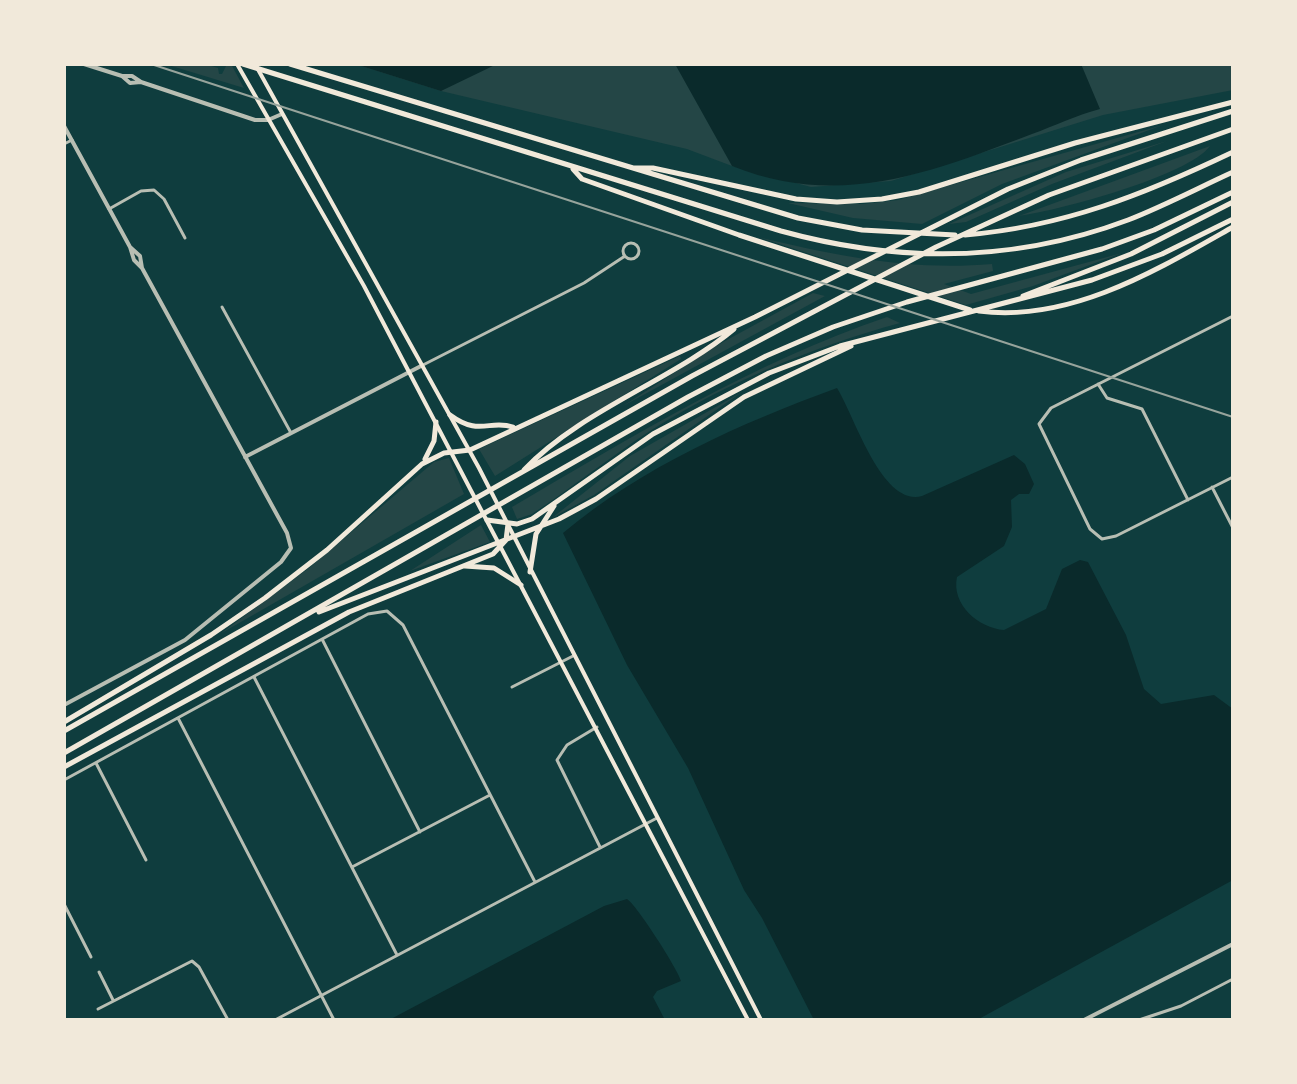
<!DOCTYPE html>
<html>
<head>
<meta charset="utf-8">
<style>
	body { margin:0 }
	#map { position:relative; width:1297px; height:1084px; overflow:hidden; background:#0f3d3e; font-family:"PT Sans",sans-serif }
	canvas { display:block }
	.frame { position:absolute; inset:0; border:66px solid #f1e9da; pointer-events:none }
</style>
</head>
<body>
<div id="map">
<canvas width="1297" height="1084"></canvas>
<div class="frame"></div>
</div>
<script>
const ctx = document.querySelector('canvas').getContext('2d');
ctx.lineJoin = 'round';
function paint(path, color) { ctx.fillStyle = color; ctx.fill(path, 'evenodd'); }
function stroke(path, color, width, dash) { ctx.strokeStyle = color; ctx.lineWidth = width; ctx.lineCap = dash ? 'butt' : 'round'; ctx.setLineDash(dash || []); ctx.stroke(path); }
paint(new Path2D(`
	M 165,64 L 205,64 L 218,68 L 219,74 L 222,74 L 227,64 L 231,64 L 244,88 Z
	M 355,64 L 1233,64 L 1233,90 L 1103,115 L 891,181 L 811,187 L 732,166 L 687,149 L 441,91 Z
	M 1163,125 L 1002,184 L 922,224 L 853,218 L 788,203 L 863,204 L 898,200 Z
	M 1167,141 L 1052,184 L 966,222 L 949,224 L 1066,172 Z
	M 1210,146 C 1188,176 1060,210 1019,216 Z
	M 758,237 C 837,256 911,271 992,264 L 993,271 L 944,284 L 971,294 L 1122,253 L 1033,286 L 966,305 Z
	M 813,293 L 825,296 L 623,406 L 714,347 Z
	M 887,317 L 900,323 C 813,347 730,381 653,429 C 611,456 573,487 532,514 L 517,519 L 512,507 C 633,436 754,362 887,317 Z
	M 680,356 L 681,359 L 495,476 L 479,449 Z
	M 742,392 L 594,495 L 552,518 L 630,456 Z
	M 449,458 L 464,494 L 220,634 L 309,568 L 434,462 Z
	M 481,525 L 490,542 L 410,571 Z`), '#244646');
paint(new Path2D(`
	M 355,64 L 497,64 L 441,91 Z
	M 675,64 L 1081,64 L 1100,109 C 1077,115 1054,126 1032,134 C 929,173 840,209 732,166 Z
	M 837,388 C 855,417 882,507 922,496 L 1014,455 L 1025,464 L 1034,484 L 1029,494 L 1019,494 L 1011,500 L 1012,527 L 1004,546 L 957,577 C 951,605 979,628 1004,630 L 1046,609 L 1062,569 L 1080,560 L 1088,562 L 1126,635 L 1144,689 L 1161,704 L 1214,695 L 1233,709 L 1233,880 L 977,1020 L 814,1020 L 762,918 L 744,890 L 688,768 L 627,665 L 563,533 C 642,467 741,423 837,388 Z
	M 627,899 C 636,904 679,971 681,981 L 657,991 L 653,997 L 665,1020 L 389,1020 L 604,906 Z`), '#0a2a2b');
stroke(new Path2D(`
	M 64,144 L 72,140
	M 109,209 L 141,191 L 154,190 L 164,199 L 185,238
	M623 251a8 8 0 1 1 16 0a8 8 0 1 1-16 0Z
	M 222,307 L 291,433
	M 1233,316 L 1051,408 L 1039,424 L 1090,529 L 1102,539 L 1116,536 L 1233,477
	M 421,366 L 584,283 L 625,256
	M 1098,384 L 1107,398 L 1142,409 L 1188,500
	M 1212,487 L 1233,528
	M 322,639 L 420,832
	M 254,677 L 397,955
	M 512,687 L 573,656
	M 178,718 L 334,1020
	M 597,727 L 567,745 L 557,760 L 600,847
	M 96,763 L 146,860
	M 64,780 L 368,614 L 387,611 L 403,625 L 535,882
	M 352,867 L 490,795
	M 64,904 L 91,957
	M 99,972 L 113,1000
	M 98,1009 L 192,961 L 199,967 L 228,1020
	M 275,1020 L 657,818
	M 1139,1020 L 1181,1006 L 1233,979`), '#b8beb3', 3);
stroke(new Path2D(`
	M 84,64 L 122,76 L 132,76 L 141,82 L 255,120 L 268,120 L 282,114
	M 122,76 L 130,83 L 141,82
	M 64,126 L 130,247 L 134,260 L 142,268 L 287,533 L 291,548 L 281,562 L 185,640 L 64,705
	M 130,247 L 140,256 L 142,268
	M 245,457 L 421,366
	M 1084,1020 L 1233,944`), '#b8beb3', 4);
stroke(new Path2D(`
	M 237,64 L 364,286 L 748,1020
	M 255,64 L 479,468 L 761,1020`), '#f1e9da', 4);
stroke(new Path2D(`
	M 243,64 L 781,231 C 897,263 1014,263 1128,220 C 1164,206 1198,188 1233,172
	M 290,64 L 798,218 L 862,230 L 955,235
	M 633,168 L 653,168 L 796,199 L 837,202 L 882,199 L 919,192 L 1075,143 L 1233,102
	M 573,169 L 582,179 L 739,235 L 970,310
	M 965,235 C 1063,227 1145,194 1233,152
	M 1023,296 L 1131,254 L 1233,202
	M 979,311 C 1070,323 1157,270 1233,227
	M 450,415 C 480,437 489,419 513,427
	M 425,459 L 434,441 L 436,422
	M 524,470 C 578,412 674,379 734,329
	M 487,520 L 517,524 L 532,519 L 653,434 L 769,373 L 840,346 L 1092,280 L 1162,254 L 1233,219
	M 465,566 L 494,568 L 521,585
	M 530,572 L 536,534 L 554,506
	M 319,612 L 559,519 L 596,499 L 744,397 L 851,346
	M 64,722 L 211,635 L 265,598 L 327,550 L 422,464 L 444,453 L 470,450 L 755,317 L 1008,189 L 1081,160 L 1233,111
	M 64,731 L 692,376 L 936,247 L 1049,195 L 1233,129
	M 64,753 L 688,397 L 766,356 L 833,327 L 907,302 L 1102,249 L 1154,230 L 1233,192
	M 64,767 L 349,612 L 493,554 L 506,540 L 508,524`), '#f1e9da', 5);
stroke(new Path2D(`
	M 151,64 L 1233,417`), '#97a49c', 2);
</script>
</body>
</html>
